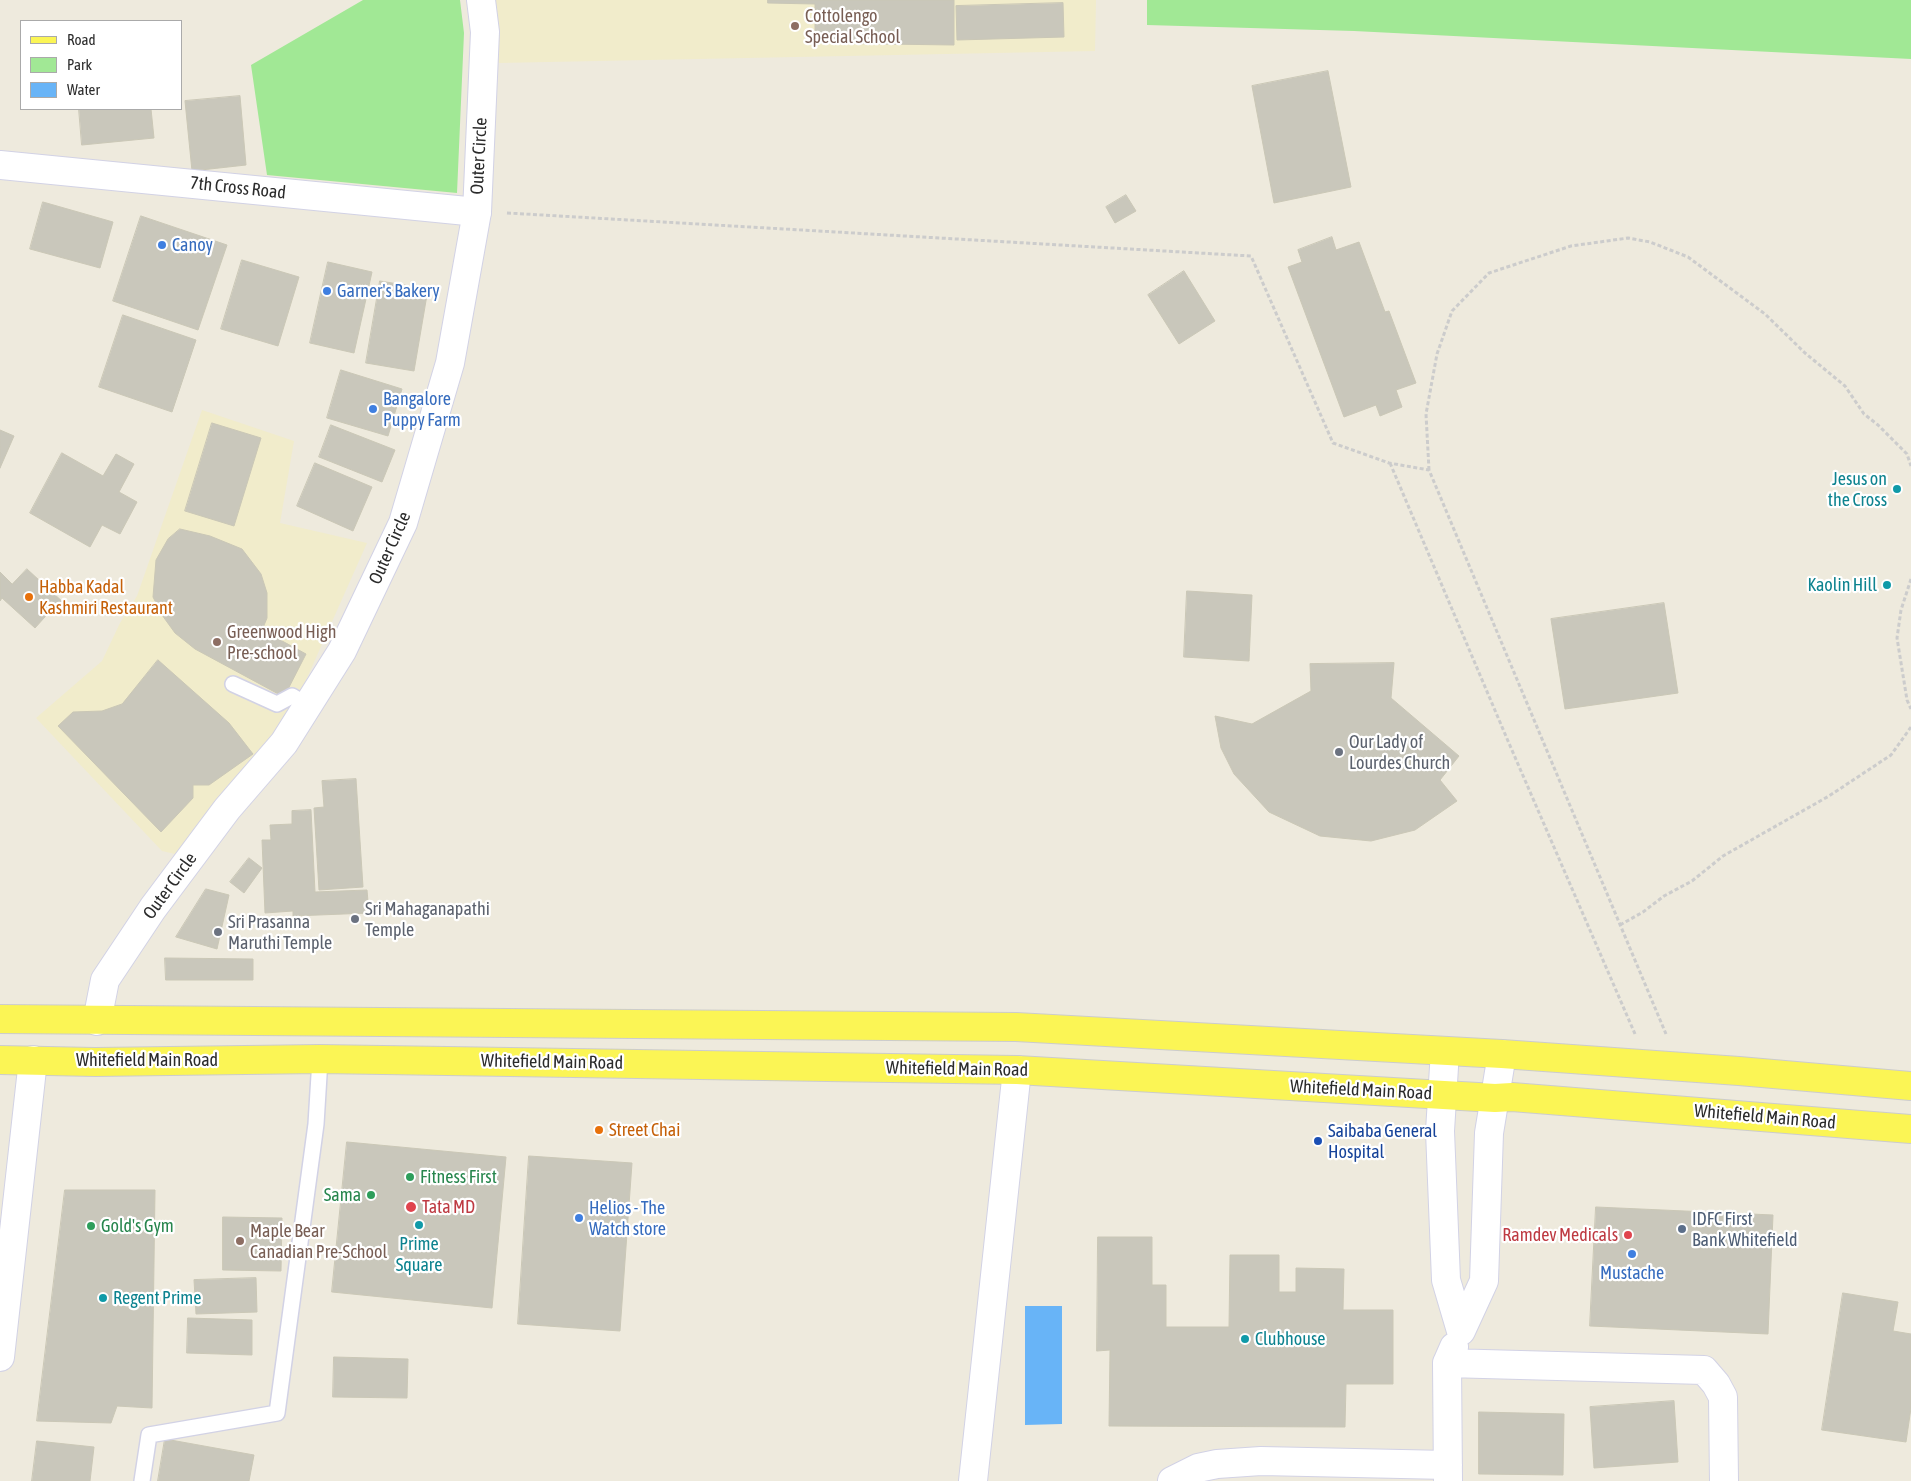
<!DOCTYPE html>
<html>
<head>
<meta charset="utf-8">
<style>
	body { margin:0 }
	#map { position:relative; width:1911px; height:1481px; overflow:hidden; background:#eeeadd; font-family:"Asap Condensed",sans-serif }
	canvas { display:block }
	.legend { position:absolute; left:20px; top:20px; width:162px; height:90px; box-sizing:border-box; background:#fff; border:1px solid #aaa; margin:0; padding:6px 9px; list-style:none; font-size:15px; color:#2b2b2b }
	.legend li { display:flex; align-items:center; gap:10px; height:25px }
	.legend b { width:25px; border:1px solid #aaa }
</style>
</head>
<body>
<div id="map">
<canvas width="1911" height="1481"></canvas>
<ul class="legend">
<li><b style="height:6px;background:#fbf555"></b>Road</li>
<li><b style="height:14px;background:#a1e895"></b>Park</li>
<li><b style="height:14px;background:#68b4f7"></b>Water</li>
</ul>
</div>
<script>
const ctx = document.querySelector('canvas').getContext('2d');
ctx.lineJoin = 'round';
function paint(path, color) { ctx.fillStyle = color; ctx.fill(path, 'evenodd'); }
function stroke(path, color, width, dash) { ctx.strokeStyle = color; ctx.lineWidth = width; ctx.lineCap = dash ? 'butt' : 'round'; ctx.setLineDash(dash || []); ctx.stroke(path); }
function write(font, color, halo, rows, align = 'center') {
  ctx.font = font + ' "Asap Condensed",sans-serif'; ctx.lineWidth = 4.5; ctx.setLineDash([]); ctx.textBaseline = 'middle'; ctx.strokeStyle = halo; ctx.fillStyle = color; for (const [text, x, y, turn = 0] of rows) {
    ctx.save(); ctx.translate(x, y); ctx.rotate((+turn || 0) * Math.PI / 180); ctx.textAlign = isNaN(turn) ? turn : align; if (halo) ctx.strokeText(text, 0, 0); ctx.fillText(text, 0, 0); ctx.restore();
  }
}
paint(new Path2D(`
	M 493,0 L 1096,0 L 1095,51 L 498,63 Z
	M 202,410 L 294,441 L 280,523 L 367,543 L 303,687 L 272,738 L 175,854 L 162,851 L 36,718 L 102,661 L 120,623 L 137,596 Z`), '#f1eccb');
paint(new Path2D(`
	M 363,0 L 460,0 L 464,33 L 457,193 L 267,175 L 251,65 Z
	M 1147,0 L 1911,0 L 1911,59 L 1354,31 L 1147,25 Z`), '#a1e895');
paint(new Path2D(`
	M 1025,1306 L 1062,1306 L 1062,1424 L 1025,1425 Z`), '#68b4f7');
const building = new Path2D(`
	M 768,0 L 954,0 L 954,45 L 815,43 L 815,4 L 768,3 Z
	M 1063,3 L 1064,37 L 957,40 L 956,6 Z
	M 1328,71 L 1351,187 L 1274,203 L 1252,86 Z
	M 240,96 L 246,165 L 192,171 L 185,101 Z
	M 79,109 L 151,109 L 154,138 L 82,145 Z
	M 1126,195 L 1136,211 L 1115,223 L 1106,207 Z
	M 43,202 L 113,222 L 100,268 L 30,249 Z
	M 141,216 L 227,245 L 198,330 L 113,301 Z
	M 1332,237 L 1336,250 L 1359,242 L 1385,312 L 1389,311 L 1416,383 L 1396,390 L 1402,407 L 1380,416 L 1376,405 L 1344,417 L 1288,267 L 1302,262 L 1298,250 Z
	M 242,260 L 299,277 L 278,346 L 221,329 Z
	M 328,262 L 372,272 L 354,353 L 310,343 Z
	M 1184,271 L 1215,321 L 1179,344 L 1148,295 Z
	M 380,281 L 428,289 L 414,371 L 366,363 Z
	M 123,315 L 196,340 L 172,412 L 99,387 Z
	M 341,370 L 402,389 L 388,436 L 327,418 Z
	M 212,423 L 261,438 L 234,526 L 185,511 Z
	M 331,425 L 395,450 L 382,482 L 319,457 Z
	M 0,430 L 14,436 L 0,468 Z
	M 62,453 L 103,476 L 116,454 L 134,464 L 119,492 L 137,502 L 120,534 L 102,525 L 90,547 L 30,513 Z
	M 315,463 L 372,487 L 353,531 L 297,506 Z
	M 180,529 L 210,536 L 242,549 L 261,574 L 267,593 L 267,618 L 262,630 L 306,654 L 284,697 L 195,649 L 175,633 L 162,615 L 153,597 L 156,560 L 168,539 Z
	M 27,569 L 65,604 L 58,612 L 53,608 L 35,628 L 2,598 L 0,601 L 0,572 L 12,584 Z
	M 1187,591 L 1252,595 L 1249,661 L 1184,657 Z
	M 1664,603 L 1678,693 L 1565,709 L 1551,619 Z
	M 158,660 L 229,723 L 253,754 L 209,785 L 193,785 L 193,798 L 161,832 L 58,726 L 73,712 L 102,711 L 122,704 Z
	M 1394,663 L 1391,698 L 1459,756 L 1440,780 L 1457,801 L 1415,830 L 1371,841 L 1320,836 L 1269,812 L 1234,774 L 1221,748 L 1215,716 L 1252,724 L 1311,691 L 1310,664 Z
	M 356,779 L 363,887 L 319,890 L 314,808 L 324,807 L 322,781 Z
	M 311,810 L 315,892 L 367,890 L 369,913 L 293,916 L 293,911 L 265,913 L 262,840 L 271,840 L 270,825 L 292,824 L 292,811 Z
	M 249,858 L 262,868 L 244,893 L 230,882 Z
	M 206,889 L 229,895 L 217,949 L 176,937 Z
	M 165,958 L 253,959 L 253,980 L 166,980 Z
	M 347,1142 L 506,1157 L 492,1308 L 332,1292 Z
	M 529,1156 L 632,1163 L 620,1331 L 518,1324 Z
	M 65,1190 L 155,1190 L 152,1408 L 117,1406 L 111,1423 L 37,1421 Z
	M 1596,1207 L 1773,1215 L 1768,1334 L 1590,1326 Z
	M 223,1217 L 282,1218 L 281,1271 L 223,1270 Z
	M 1098,1237 L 1152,1237 L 1152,1285 L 1166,1285 L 1166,1327 L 1229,1327 L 1230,1255 L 1279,1255 L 1279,1292 L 1296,1292 L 1296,1268 L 1344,1269 L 1343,1310 L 1393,1310 L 1393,1384 L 1346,1384 L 1345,1427 L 1109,1426 L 1110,1350 L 1097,1351 Z
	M 256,1278 L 257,1312 L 196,1314 L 194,1280 Z
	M 1843,1293 L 1898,1302 L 1893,1331 L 1911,1334 L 1911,1408 L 1906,1442 L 1822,1430 Z
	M 188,1318 L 252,1320 L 252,1355 L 187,1353 Z
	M 334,1357 L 408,1359 L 407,1398 L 333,1397 Z
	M 1674,1401 L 1678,1462 L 1594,1468 L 1590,1407 Z
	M 1479,1412 L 1564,1414 L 1563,1475 L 1479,1474 Z
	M 165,1439 L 254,1455 L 249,1481 L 158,1481 Z
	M 37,1441 L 94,1447 L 90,1481 L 32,1481 Z`);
paint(building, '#c9c7bb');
stroke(building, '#cac7b6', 1);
const service = new Path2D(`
	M 233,684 L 277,704 L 292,696 L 307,705
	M 142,1481 L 149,1435 L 277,1413 L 316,1124 L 320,1059`);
const minor = new Path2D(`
	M 0,165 L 477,212
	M 1445,1051 L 1440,1131 L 1446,1280 L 1461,1331 L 1484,1281 L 1489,1133 L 1502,1054
	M 0,1357 L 33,1060
	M 1447,1363 L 1704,1370 L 1716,1384 L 1723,1397 L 1724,1481
	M 973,1481 L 1017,1070
	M 1172,1481 L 1198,1468 L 1217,1464 L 1261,1461 L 1448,1465
	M 1448,1481 L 1447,1363 L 1454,1347`);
const tertiary = new Path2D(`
	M 97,1021 L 105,980 L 153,908 L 227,809 L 284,743 L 342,651 L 403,523 L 450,363 L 477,212 L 485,32 L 481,0`);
const primary = new Path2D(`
	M 0,1019 L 1016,1027 L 1502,1054 L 1739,1071 L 1911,1086
	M 0,1060 L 95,1062 L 320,1059 L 1017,1070 L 1495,1098 L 1512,1097 L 1911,1129`);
stroke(service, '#d2d2e5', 18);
stroke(minor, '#d2d2e5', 30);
stroke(tertiary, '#d2d2e5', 30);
stroke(primary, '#ccc', 30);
stroke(new Path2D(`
	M 507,213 L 1251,256 L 1333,443 L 1389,463 L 1429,470 L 1666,1034
	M 1390,463 L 1508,741 L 1635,1034
	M 1429,470 L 1426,414 L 1437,354 L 1452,311 L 1489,273 L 1571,246 L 1628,238 L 1650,242 L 1688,257 L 1765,314 L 1805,353 L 1845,386 L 1864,414 L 1878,425 L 1907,454 L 1911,466
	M 1911,579 L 1901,610 L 1897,638 L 1907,700 L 1911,709
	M 1620,925 L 1643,912 L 1664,896 L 1692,881 L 1723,856 L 1829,796 L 1891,755 L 1911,727`), '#ccc', 3, [4, 2.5]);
stroke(service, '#fff', 15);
stroke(minor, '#fff', 28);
stroke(tertiary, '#fff', 28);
stroke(primary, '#fbf555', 28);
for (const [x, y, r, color] of [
	[795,26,5,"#8d6e63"],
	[162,245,5,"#3f7fe0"],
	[327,291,5,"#3f7fe0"],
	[373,409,5,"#3f7fe0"],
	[1897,489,5,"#0f9aa8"],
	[1887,585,5,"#0f9aa8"],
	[29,597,5,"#e8710a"],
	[217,642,5,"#8d6e63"],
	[1339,752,5,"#6b7280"],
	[355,919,5,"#6b7280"],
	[218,932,5,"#6b7280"],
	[599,1130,5,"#e8710a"],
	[1318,1141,5,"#1a4fb4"],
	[410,1177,5,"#2e9e5b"],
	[371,1195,5,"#2e9e5b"],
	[411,1207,6,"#e0444e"],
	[579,1218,5,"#3f7fe0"],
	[419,1225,5,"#0f9aa8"],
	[91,1226,5,"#2e9e5b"],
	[1682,1229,5,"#5c6f8a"],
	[1628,1235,5,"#e0444e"],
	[240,1241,5,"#8d6e63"],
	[1632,1254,5,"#3f7fe0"],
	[103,1298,5,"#0f9aa8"],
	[1245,1339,5,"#0f9aa8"]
]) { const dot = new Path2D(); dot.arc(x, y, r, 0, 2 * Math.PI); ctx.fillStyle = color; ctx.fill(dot); stroke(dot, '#fff', 2); }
write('18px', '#785e54', '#fff', [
	["Cottolengo",805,16],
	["Special School",805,37],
	["Greenwood High",227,632],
	["Pre-school",227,653],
	["Maple Bear",250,1231],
	["Canadian Pre-School",250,1252]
], 'left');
write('18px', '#2b2b2b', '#fff', [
	["Outer Circle",479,156,-87],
	["7th Cross Road",238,188,6],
	["Outer Circle",390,548,-66],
	["Outer Circle",170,886,-54],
	["Whitefield Main Road",147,1060],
	["Whitefield Main Road",552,1062,1],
	["Whitefield Main Road",957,1069,1],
	["Whitefield Main Road",1361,1090,3],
	["Whitefield Main Road",1765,1117,5]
]);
write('18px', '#366cbe', '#fff', [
	["Canoy",172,245],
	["Garner's Bakery",337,291],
	["Bangalore",383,399],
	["Puppy Farm",383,420],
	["Helios - The",589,1208],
	["Watch store",589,1229],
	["Mustache",1632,1273,"center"]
], 'left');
write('18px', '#0d838f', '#fff', [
	["Jesus on",1887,479],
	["the Cross",1887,500],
	["Kaolin Hill",1877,585],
	["Prime",419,1244,"center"],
	["Square",419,1265,"center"],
	["Regent Prime",113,1298,"left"],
	["Clubhouse",1255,1339,"left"]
], 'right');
write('18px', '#c56008', '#fff', [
	["Habba Kadal",39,587],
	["Kashmiri Restaurant",39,608],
	["Street Chai",609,1130]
], 'left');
write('18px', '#5b616d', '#fff', [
	["Our Lady of",1349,742],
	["Lourdes Church",1349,763],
	["Sri Mahaganapathi",365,909],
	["Temple",365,930],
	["Sri Prasanna",228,922],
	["Maruthi Temple",228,943]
], 'left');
write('18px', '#164399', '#fff', [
	["Saibaba General",1328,1131],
	["Hospital",1328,1152]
], 'left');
write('18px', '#27864d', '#fff', [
	["Fitness First",420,1177],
	["Sama",361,1195,"right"],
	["Gold's Gym",101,1226]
], 'left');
write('18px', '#be3a42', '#fff', [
	["Tata MD",422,1207],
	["Ramdev Medicals",1618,1235,"right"]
], 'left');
write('18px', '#4e5e75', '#fff', [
	["IDFC First",1692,1219],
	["Bank Whitefield",1692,1240]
], 'left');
</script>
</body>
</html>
